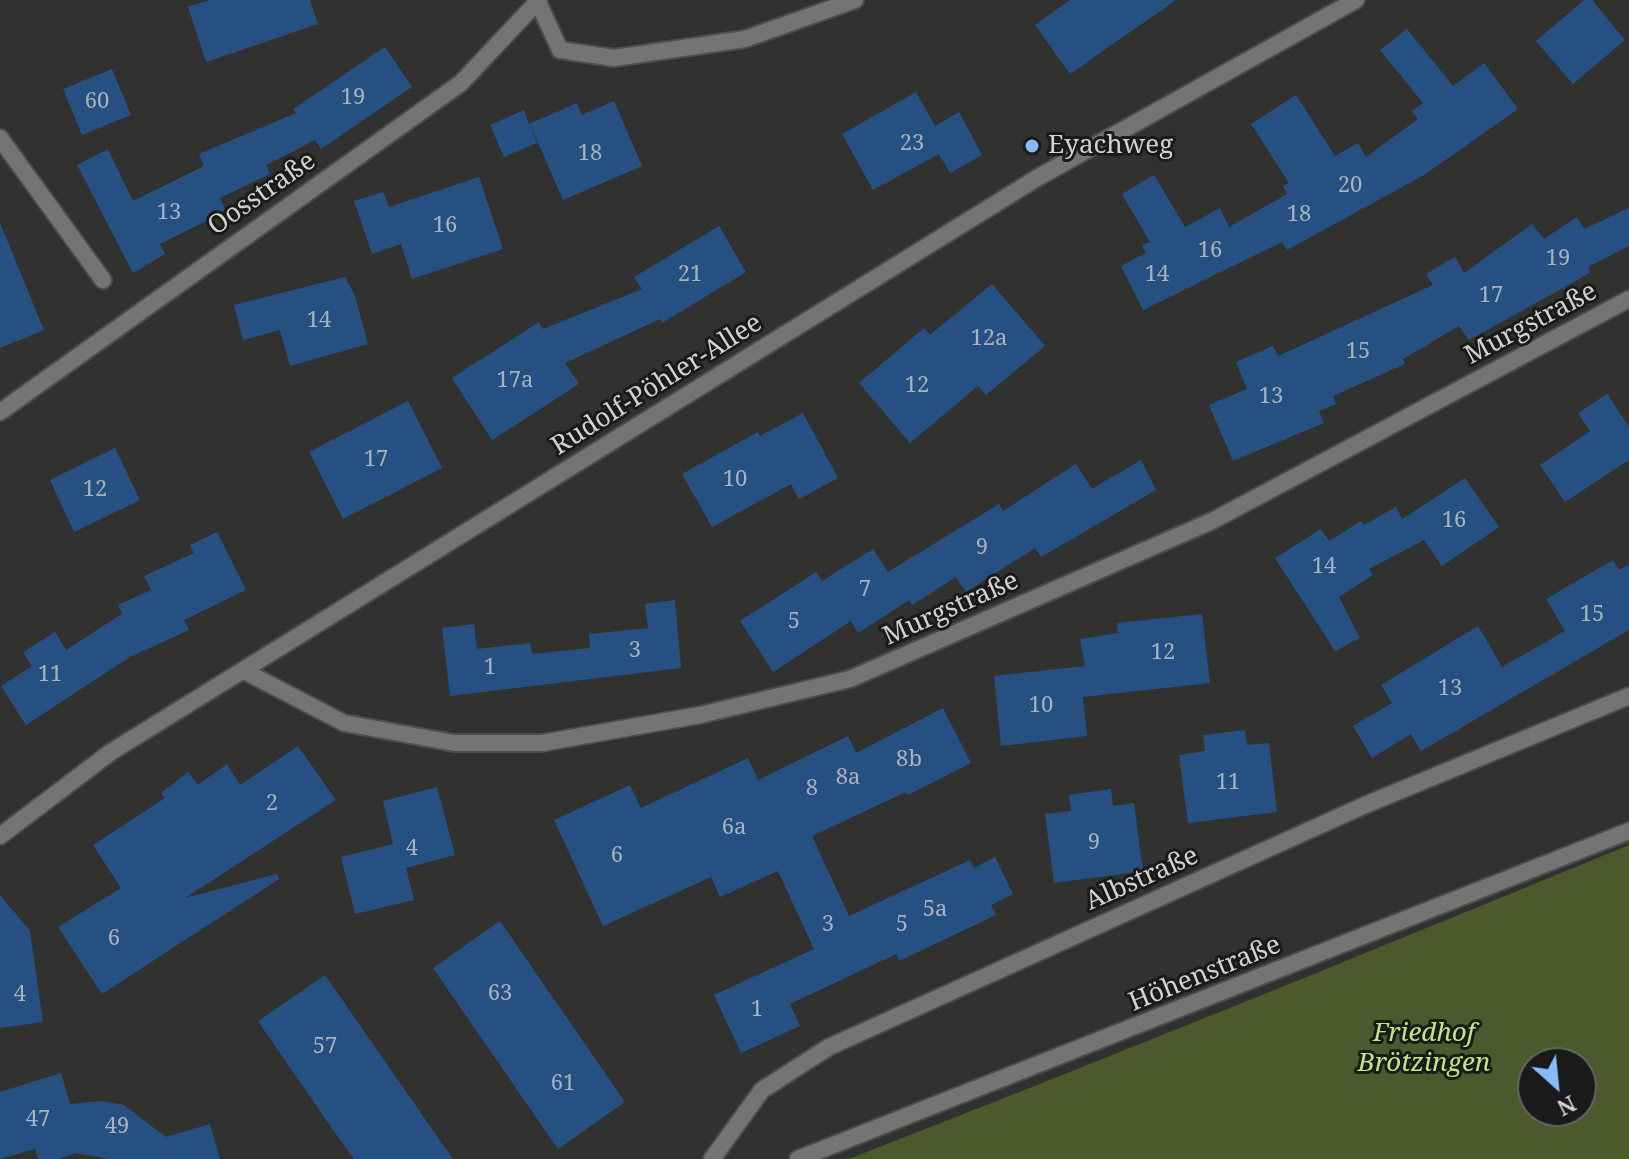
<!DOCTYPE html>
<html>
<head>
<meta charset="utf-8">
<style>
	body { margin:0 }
	#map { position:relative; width:1629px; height:1159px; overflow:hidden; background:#313230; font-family:"Noto Serif",serif }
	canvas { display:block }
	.north { position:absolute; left:1517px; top:1047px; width:80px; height:80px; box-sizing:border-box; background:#191a19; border:2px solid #636463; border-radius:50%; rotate:153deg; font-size:22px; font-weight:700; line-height:32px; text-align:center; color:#d2d2d1 }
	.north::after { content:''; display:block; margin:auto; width:28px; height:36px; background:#87bbfb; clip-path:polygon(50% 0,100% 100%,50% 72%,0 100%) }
</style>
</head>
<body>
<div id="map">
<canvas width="1629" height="1159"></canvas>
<div class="north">N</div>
</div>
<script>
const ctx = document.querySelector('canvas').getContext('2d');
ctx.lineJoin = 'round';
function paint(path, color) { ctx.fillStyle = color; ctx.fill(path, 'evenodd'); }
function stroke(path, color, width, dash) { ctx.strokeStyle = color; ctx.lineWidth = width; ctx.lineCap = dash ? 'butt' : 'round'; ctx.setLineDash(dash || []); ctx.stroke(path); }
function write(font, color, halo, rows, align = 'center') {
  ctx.font = font + ' "Noto Serif",serif'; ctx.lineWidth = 6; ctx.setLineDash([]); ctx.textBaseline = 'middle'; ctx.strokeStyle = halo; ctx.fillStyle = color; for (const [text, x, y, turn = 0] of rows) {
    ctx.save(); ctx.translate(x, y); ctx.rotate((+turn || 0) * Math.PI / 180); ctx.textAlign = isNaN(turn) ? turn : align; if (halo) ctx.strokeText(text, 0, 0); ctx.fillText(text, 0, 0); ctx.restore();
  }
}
paint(new Path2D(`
	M 1629,845 L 1629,1159 L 849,1159 C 1110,1057 1370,952 1629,845 ZM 1533,1063 L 1581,1063 L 1581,1111 L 1533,1111 Z`), '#4c592d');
paint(new Path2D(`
	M 210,0 L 310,0 L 318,24 L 206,62 L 188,7 Z
	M 1070,0 L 1176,0 L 1070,74 L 1035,25 Z
	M 1584,0 L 1592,0 L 1625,40 L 1573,84 L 1536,41 Z
	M 1407,29 L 1453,86 L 1484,63 L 1518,109 L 1424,175 L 1287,250 L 1282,242 L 1143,310 L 1121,266 L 1146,253 L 1142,245 L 1150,242 L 1122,194 L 1154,175 L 1185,227 L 1220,208 L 1229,227 L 1287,194 L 1283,186 L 1289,183 L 1251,124 L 1296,95 L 1335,156 L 1358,143 L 1366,157 L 1418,119 L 1412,111 L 1423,103 L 1380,50 Z
	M 385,47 L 412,87 L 321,149 L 315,140 L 266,165 L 270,174 L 220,198 L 226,211 L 160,244 L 165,254 L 133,273 L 77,165 L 108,149 L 133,201 L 204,166 L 199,154 L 296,113 L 293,109 Z
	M 112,69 L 131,115 L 82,135 L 63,89 Z
	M 916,92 L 935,126 L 959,112 L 982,155 L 950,173 L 939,154 L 873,190 L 842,134 Z
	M 614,101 L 642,166 L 563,200 L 530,124 L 537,143 L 504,157 L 490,125 L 524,110 L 529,124 L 577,103 L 582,115 Z
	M 479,177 L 503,249 L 412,279 L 401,244 L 372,254 L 354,201 L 383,192 L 389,207 Z
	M 1629,208 L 1629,246 L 1588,267 L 1590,273 L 1469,340 L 1459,326 L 1403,359 L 1405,364 L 1333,396 L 1336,404 L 1319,411 L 1324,423 L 1233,461 L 1209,405 L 1247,389 L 1236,362 L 1273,346 L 1278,356 L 1433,285 L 1426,274 L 1455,257 L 1464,273 L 1532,224 L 1544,239 L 1577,217 L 1584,229 Z
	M 0,223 L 44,330 L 0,348 Z
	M 719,226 L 746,272 L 662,323 L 660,319 L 565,363 L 579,384 L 492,440 L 452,378 L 539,322 L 543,329 L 642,289 L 634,277 Z
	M 345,277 L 355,296 L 368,344 L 290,366 L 280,330 L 243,340 L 234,305 Z
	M 992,284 L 1045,346 L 986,395 L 978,386 L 910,443 L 859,383 L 924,328 L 930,335 Z
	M 1607,394 L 1629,427 L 1629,460 L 1565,502 L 1540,465 L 1590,431 L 1578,413 Z
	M 408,401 L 442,468 L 343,519 L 309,452 Z
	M 803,413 L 838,478 L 799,499 L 791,484 L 712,527 L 682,474 L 758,432 L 760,436 Z
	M 115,448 L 140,500 L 74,532 L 50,480 Z
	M 1141,460 L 1156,490 L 1041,557 L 1035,548 L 966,592 L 956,577 L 912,605 L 909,600 L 858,633 L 851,621 L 773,672 L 740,621 L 816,572 L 822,581 L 873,549 L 888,572 L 999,504 L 1003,511 L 1076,464 L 1092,489 Z
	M 1465,478 L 1499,527 L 1442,566 L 1424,540 L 1369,569 L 1373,575 L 1339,597 L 1360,638 L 1335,651 L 1275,558 L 1321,529 L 1329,541 L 1361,521 L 1364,525 L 1396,507 L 1402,519 Z
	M 217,532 L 246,590 L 184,620 L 189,630 L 130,657 L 26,725 L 1,686 L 32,666 L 23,652 L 55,632 L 66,650 L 122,614 L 118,605 L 151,590 L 144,576 L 194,553 L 190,545 Z
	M 1613,560 L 1619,570 L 1629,565 L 1629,630 L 1421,751 L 1411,734 L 1372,758 L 1353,726 L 1392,703 L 1381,685 L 1478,626 L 1502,667 L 1565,631 L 1546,599 Z
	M 675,600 L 681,668 L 450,696 L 442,628 L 474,624 L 477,649 L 530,643 L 532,654 L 590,648 L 589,634 L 648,628 L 645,604 Z
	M 1202,614 L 1210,683 L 1083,697 L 1087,736 L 1001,746 L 994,676 L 1085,666 L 1080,639 L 1118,633 L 1117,623 Z
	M 943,708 L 971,763 L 908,795 L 906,792 L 812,836 L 849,916 L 970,860 L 974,868 L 995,857 L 1013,894 L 991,905 L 996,915 L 899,961 L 896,954 L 790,1004 L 800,1026 L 741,1053 L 714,995 L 814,949 L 778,871 L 720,897 L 711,877 L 603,926 L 554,820 L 630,785 L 641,808 L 748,758 L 758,780 L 848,736 L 856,753 Z
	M 1245,730 L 1247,745 L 1269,743 L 1277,812 L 1188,823 L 1179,755 L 1205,751 L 1203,735 Z
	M 298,746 L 336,800 L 185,898 L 277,874 L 279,879 L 102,994 L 58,927 L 121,888 L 93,845 L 165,798 L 161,793 L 188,772 L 198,785 L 227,764 L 240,785 Z
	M 437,787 L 455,855 L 406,868 L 414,900 L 355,914 L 341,857 L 393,844 L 383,801 Z
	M 1111,789 L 1113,806 L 1134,803 L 1143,871 L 1054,883 L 1045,814 L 1071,811 L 1069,795 Z
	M 0,895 L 30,931 L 43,1022 L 0,1028 Z
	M 500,921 L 625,1102 L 558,1149 L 433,968 Z
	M 325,975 L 393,1073 L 453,1159 L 354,1159 L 326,1120 L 258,1021 Z
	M 61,1073 L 70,1104 L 101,1101 L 124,1105 L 166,1137 L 210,1124 L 220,1159 L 109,1159 L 76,1153 L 59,1159 L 38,1159 L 35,1149 L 0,1159 L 0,1092 Z`), '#275082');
const minor = new Path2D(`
	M 538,2 L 560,50 L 614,58 L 745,39 L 855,0
	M 0,138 L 103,280
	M 0,412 L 461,83 L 539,0
	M 246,672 L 344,723 L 454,743 L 542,743 L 700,715 L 850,679 L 1212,521 L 1629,299
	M 0,836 L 111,752 L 1037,178 L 1356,0
	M 712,1159 L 762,1090 L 829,1047 L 1365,805 L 1629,696
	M 798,1159 L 1629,831`);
stroke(minor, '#4d4e4c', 20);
stroke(minor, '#747572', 16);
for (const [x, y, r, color] of [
	[1032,146,8,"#87bbfb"]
]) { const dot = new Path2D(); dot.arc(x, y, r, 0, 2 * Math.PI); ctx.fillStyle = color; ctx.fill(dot); stroke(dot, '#191a19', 3); }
write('22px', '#a7b2bd', null, [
	["19",353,98],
	["60",97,102],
	["23",912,144],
	["18",590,154],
	["20",1350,186],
	["13",169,213],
	["18",1299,215],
	["16",445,226],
	["16",1210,251],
	["19",1558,259],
	["21",690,275],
	["14",1157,275],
	["17",1491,296],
	["14",319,321],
	["12a",989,339],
	["15",1358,352],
	["17a",515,381],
	["12",917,386],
	["13",1271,397],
	["17",376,460],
	["10",735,480],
	["12",95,490],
	["16",1454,521],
	["9",982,548],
	["14",1324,567],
	["7",865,590],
	["15",1592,615],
	["5",794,622],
	["3",635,651],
	["12",1163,653],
	["1",490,668],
	["11",50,675],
	["13",1450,689],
	["10",1041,706],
	["8b",909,760],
	["8a",848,778],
	["11",1228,783],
	["8",812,789],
	["2",272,804],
	["6a",734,828],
	["9",1094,843],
	["4",412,849],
	["6",617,856],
	["5a",935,910],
	["3",828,925],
	["5",902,925],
	["6",114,939],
	["63",500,994],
	["4",20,995],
	["1",757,1010],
	["57",325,1047],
	["61",563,1084],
	["47",38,1120],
	["49",117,1127]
]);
write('26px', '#d2d2d1', '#191a19', [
	["Eyachweg",1048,146]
], 'left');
write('26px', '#d2d2d1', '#191a19', [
	["Oosstraße",262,194,-35],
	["Murgstraße",1531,324,-28],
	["Rudolf-Pöhler-Allee",657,385,-32],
	["Murgstraße",951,609,-24],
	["Albstraße",1142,879,-24],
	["Höhenstraße",1205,974,-22]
]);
write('italic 26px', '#c7e384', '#191a19', [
	["Friedhof",1424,1034],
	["Brötzingen",1424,1064]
]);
</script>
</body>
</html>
